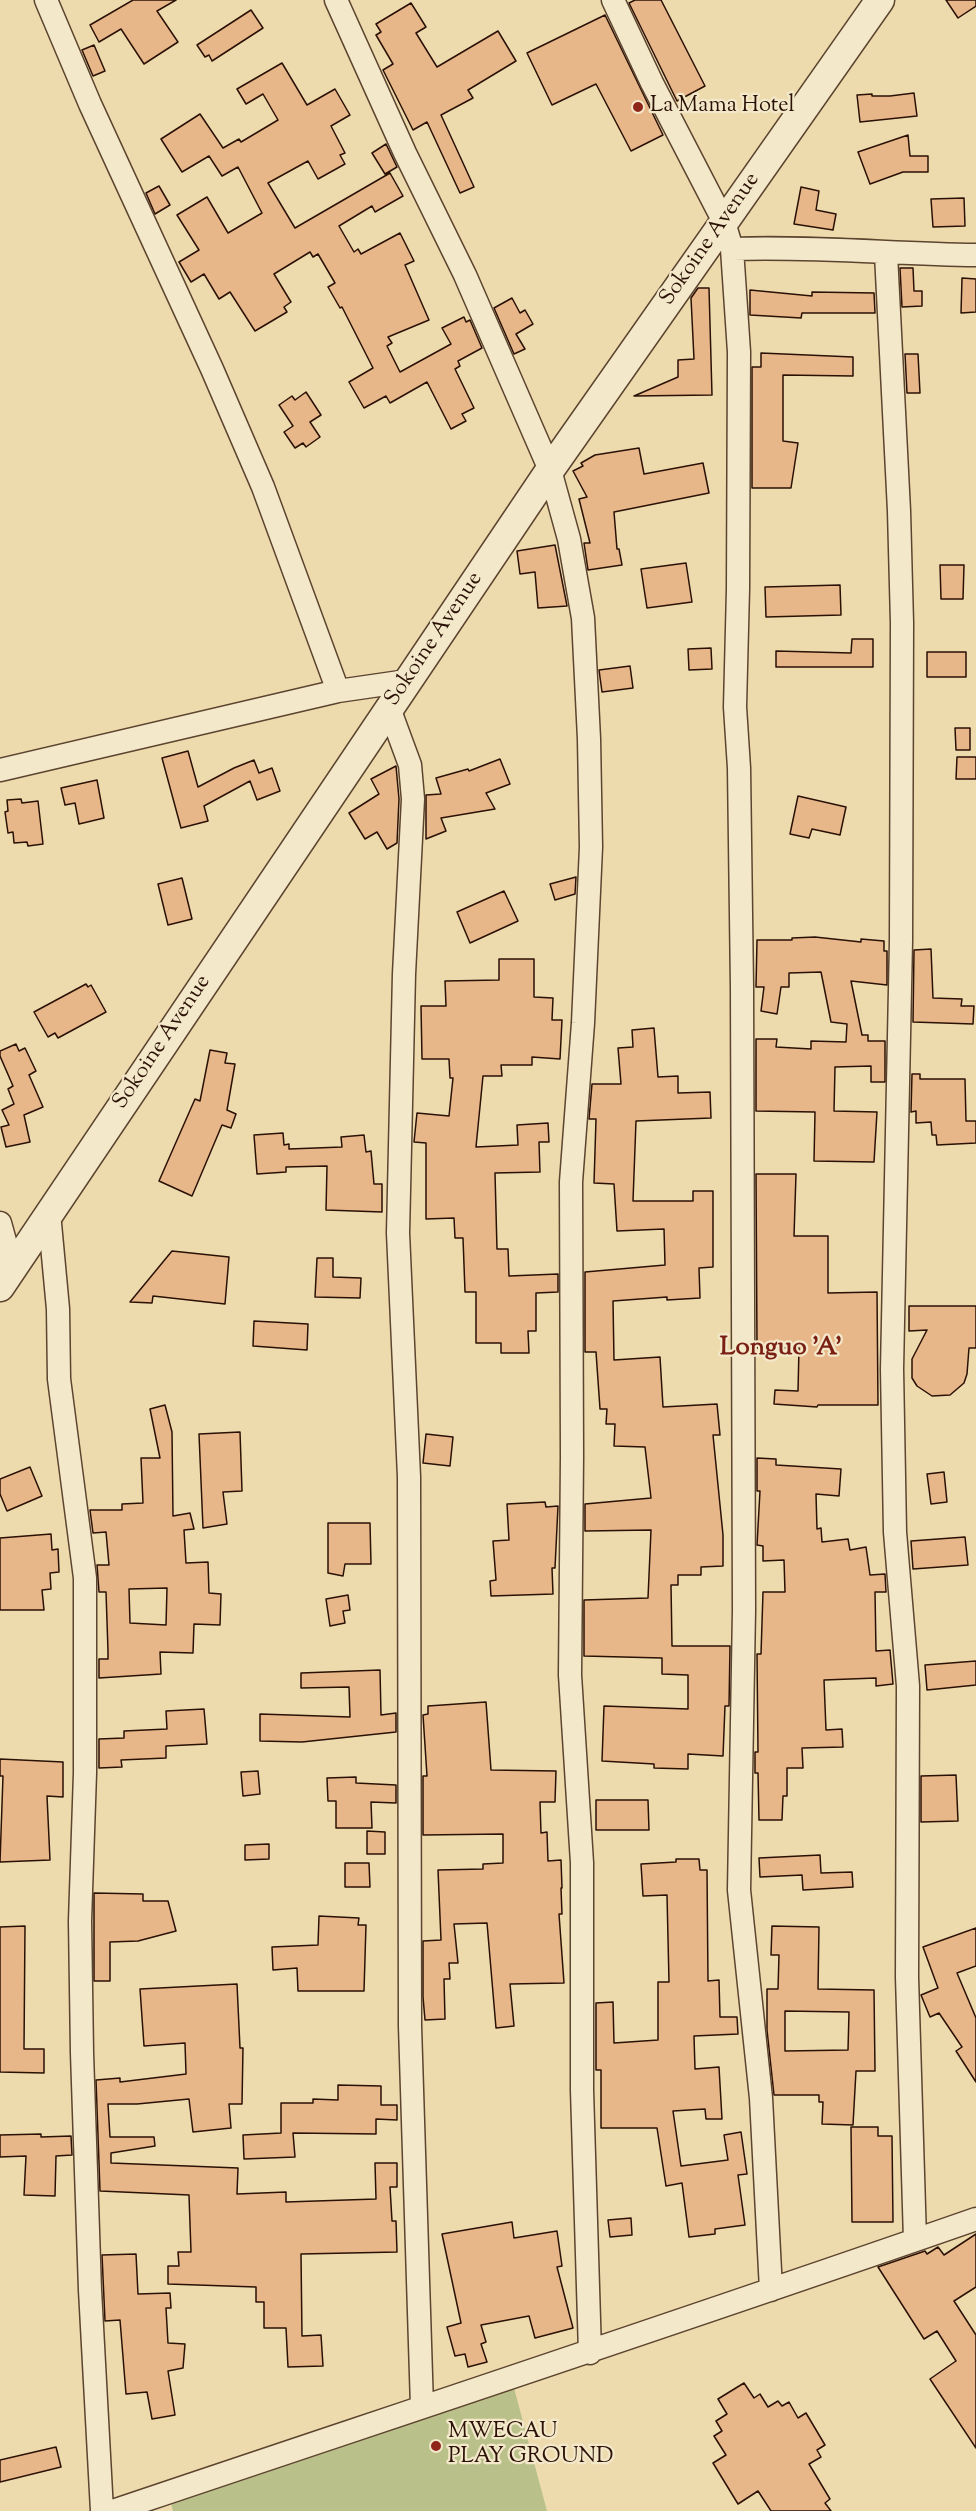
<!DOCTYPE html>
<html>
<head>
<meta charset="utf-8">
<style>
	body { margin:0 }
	canvas { display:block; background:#eddbae }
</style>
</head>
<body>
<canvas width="976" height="2511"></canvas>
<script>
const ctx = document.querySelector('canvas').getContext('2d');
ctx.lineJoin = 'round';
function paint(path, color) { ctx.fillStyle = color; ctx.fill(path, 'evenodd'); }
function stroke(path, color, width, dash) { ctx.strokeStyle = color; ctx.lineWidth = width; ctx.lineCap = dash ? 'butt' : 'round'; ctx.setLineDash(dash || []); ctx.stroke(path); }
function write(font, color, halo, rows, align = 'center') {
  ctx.font = font + ' "Sorts Mill Goudy",serif'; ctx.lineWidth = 4.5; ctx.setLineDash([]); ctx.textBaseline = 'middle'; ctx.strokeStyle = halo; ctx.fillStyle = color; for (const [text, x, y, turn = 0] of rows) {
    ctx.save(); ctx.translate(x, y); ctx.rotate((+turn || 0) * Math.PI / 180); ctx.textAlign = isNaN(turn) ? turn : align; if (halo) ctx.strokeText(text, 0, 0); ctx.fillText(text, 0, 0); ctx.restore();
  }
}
paint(new Path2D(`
	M 514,2388 L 547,2511 L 173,2511 L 171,2503 Z`), '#b9c08a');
const building = new Path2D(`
	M 133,0 L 176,0 L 157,11 L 178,42 L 144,64 L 121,29 L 99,42 L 90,25 Z
	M 635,0 L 661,0 L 705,86 L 677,101 L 629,3 Z
	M 946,0 L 976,0 L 976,6 L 958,18 Z
	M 411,3 L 426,27 L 416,33 L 437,67 L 498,31 L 516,61 L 468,90 L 473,98 L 441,115 L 474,187 L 460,193 L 427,122 L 413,130 L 383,70 L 393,64 L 376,35 L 381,32 L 376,24 Z
	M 251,10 L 263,28 L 212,61 L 209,55 L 205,57 L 197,45 Z
	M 605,15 L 663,135 L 631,151 L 596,84 L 552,105 L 527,53 Z
	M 94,45 L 105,71 L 93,76 L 82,50 Z
	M 282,63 L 307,105 L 335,89 L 350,115 L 331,126 L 345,153 L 340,155 L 345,164 L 318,179 L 308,161 L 268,183 L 295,228 L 390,173 L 403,196 L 375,212 L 372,206 L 339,226 L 354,252 L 358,249 L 361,254 L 400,233 L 414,261 L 405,265 L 429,320 L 388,337 L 392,343 L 387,346 L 400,372 L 451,344 L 442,328 L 464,317 L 466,322 L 470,320 L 482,348 L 458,361 L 460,366 L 455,369 L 474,408 L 462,414 L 466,421 L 451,429 L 427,382 L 390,403 L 386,396 L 364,408 L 349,382 L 373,368 L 342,307 L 340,308 L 328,287 L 335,283 L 318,254 L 313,257 L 310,252 L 274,274 L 291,302 L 284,307 L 287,312 L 255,331 L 230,292 L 219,299 L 204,274 L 191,282 L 179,262 L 199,250 L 177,215 L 207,197 L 228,233 L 262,213 L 238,167 L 222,176 L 209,156 L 182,172 L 161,139 L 200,114 L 223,148 L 239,139 L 241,142 L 278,120 L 263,94 L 246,104 L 237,89 Z
	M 914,93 L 917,116 L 860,122 L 857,95 L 872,94 L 872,96 L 890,96 Z
	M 908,135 L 910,156 L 928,156 L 928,172 L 903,172 L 870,184 L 858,152 Z
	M 386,144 L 397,167 L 385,174 L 372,153 Z
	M 159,186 L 170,205 L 155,214 L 146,193 Z
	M 801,187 L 819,191 L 816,210 L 836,214 L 833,230 L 794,224 Z
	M 964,198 L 965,226 L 933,227 L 931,199 Z
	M 900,268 L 913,268 L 914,291 L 922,291 L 922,306 L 902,307 Z
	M 962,278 L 976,279 L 976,312 L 961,313 Z
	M 698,288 L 709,288 L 712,395 L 634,396 L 678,377 L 678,360 L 694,359 L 691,298 Z
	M 750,290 L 812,296 L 812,292 L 874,293 L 875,313 L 802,313 L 801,318 L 750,315 Z
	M 512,298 L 520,313 L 525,310 L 533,324 L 516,334 L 525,349 L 514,354 L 494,308 Z
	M 761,353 L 853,357 L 853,376 L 783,375 L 783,441 L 798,443 L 791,488 L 752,488 L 752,367 L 761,367 Z
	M 905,354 L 918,354 L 920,393 L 907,393 Z
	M 306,392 L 321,415 L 310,422 L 320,437 L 306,447 L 303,443 L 295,448 L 284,432 L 293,426 L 279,405 L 292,396 L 295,400 Z
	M 639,448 L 644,474 L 703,463 L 709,493 L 614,512 L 617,549 L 619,549 L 622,565 L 588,570 L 584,543 L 590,543 L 579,499 L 587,497 L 573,471 L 583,466 L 581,463 L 595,455 Z
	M 555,545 L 567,606 L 538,608 L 535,572 L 520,574 L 517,551 Z
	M 686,563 L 692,602 L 647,608 L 641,569 Z
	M 940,565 L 964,565 L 963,599 L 941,599 Z
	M 840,585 L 841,615 L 766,617 L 765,587 Z
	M 852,639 L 873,639 L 873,667 L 776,667 L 776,651 L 851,653 Z
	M 711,648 L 712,669 L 689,670 L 688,649 Z
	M 927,652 L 966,652 L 966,677 L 927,677 Z
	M 630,666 L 633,688 L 602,692 L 599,670 Z
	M 955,728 L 970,728 L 970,750 L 956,750 Z
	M 188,751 L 198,787 L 234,768 L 254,760 L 259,773 L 272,768 L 280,791 L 257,800 L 250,781 L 204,806 L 208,821 L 181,828 L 162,758 Z
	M 957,757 L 976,757 L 976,779 L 956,779 Z
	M 500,759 L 510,784 L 486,793 L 495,809 L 441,818 L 446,831 L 426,839 L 426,795 L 441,794 L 436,778 L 468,769 L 469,771 Z
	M 396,766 L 399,799 L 397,843 L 387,849 L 377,832 L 365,839 L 349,813 L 379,794 L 371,779 Z
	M 97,780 L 104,818 L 79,824 L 75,803 L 65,805 L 61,788 Z
	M 798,796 L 846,807 L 840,835 L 812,829 L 809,838 L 790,834 Z
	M 21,799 L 22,803 L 38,801 L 43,844 L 28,846 L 27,842 L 14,843 L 13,832 L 8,833 L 5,812 L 8,811 L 7,800 Z
	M 576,877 L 575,894 L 555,900 L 550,884 Z
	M 182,878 L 192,919 L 168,925 L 158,884 Z
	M 504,891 L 518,921 L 470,943 L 457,912 Z
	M 815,937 L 861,942 L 861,939 L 884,941 L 884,951 L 887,951 L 887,985 L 851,981 L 862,1035 L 868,1035 L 868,1041 L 885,1041 L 885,1082 L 871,1082 L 871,1066 L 835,1067 L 834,1111 L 877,1112 L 874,1162 L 814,1161 L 815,1112 L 756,1111 L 756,1039 L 777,1039 L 776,1047 L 811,1049 L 811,1041 L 846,1042 L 847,1024 L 831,1022 L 821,972 L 789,973 L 789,987 L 781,987 L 777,1014 L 761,1011 L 764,987 L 756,987 L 757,940 L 792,940 L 792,938 Z
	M 931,949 L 933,998 L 962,999 L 961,1006 L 974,1006 L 973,1024 L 913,1022 L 914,950 Z
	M 499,959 L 534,959 L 534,997 L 553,998 L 552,1020 L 562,1020 L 560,1059 L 532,1057 L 532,1065 L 501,1065 L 502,1076 L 483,1076 L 476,1147 L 518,1145 L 517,1125 L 548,1123 L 549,1142 L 539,1142 L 540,1172 L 495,1173 L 497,1249 L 508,1249 L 509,1276 L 558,1274 L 558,1292 L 536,1293 L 536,1331 L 528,1331 L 529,1353 L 501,1353 L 501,1343 L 476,1343 L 476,1292 L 465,1292 L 463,1238 L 455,1238 L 454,1218 L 426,1219 L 426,1143 L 414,1142 L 417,1113 L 449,1116 L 453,1078 L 450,1078 L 449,1059 L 422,1059 L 421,1006 L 446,1006 L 445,981 L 499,980 Z
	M 86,984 L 88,987 L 91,985 L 106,1012 L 58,1038 L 55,1033 L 48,1037 L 34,1012 Z
	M 654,1028 L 658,1077 L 678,1076 L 678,1093 L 710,1092 L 711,1118 L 636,1121 L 633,1201 L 693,1201 L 693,1191 L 713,1191 L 713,1267 L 699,1268 L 700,1298 L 667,1300 L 667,1297 L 613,1301 L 614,1360 L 660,1357 L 663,1407 L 717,1404 L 720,1435 L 713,1435 L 723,1535 L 723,1566 L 701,1567 L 701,1575 L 678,1575 L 678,1585 L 671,1585 L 672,1646 L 730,1646 L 729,1706 L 725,1706 L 723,1756 L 688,1754 L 688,1769 L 654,1768 L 654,1764 L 602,1761 L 604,1706 L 688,1709 L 688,1675 L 662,1674 L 662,1658 L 584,1656 L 584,1600 L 648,1598 L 651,1530 L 585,1531 L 585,1504 L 651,1498 L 645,1447 L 614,1446 L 615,1424 L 606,1424 L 607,1409 L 600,1409 L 596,1352 L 585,1352 L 585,1272 L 665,1265 L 664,1229 L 617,1231 L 614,1184 L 594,1183 L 596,1119 L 589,1119 L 592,1084 L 621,1084 L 618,1048 L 633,1047 L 632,1030 Z
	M 16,1044 L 19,1051 L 25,1048 L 36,1071 L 29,1075 L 43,1107 L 24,1115 L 30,1142 L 6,1147 L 1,1127 L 9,1125 L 2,1110 L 14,1104 L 8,1089 L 13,1086 L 0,1056 L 0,1051 Z
	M 210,1050 L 227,1053 L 225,1063 L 235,1064 L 227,1110 L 236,1114 L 231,1128 L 222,1125 L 192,1196 L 159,1181 L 195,1099 L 200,1101 Z
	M 912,1074 L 920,1074 L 920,1079 L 965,1079 L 966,1121 L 976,1121 L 976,1143 L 937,1145 L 936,1135 L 932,1135 L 931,1122 L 916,1123 L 916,1111 L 911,1112 Z
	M 283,1133 L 284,1145 L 289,1144 L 289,1149 L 342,1147 L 341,1137 L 364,1135 L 366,1152 L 371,1151 L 374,1184 L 382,1184 L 382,1212 L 326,1210 L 327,1166 L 286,1167 L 286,1172 L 257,1174 L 254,1135 Z
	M 756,1174 L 796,1174 L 794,1236 L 828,1236 L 828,1293 L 877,1292 L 878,1405 L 818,1405 L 817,1407 L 774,1404 L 775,1390 L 798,1391 L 799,1348 L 757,1348 Z
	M 172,1251 L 229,1257 L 225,1304 L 153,1296 L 152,1303 L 130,1302 Z
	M 317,1258 L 333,1258 L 333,1277 L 361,1278 L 360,1298 L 315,1297 Z
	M 909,1306 L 976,1306 L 976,1348 L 969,1348 L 967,1374 L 964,1383 L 950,1395 L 932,1396 L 917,1386 L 912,1378 L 912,1359 L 927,1330 L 909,1331 Z
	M 254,1321 L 308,1324 L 307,1350 L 253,1346 Z
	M 165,1405 L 172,1432 L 173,1516 L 190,1513 L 194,1529 L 184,1530 L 186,1563 L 208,1562 L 209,1593 L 221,1594 L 220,1625 L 194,1624 L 193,1653 L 160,1652 L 161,1674 L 99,1678 L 99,1659 L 108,1659 L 108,1651 L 106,1592 L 99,1592 L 97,1565 L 109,1565 L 106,1532 L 93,1533 L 90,1510 L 122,1510 L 122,1504 L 143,1503 L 141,1458 L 160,1458 L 150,1409 ZM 167,1588 L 166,1625 L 130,1623 L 129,1589 Z
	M 240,1432 L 242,1491 L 223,1492 L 227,1524 L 203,1528 L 199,1434 Z
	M 426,1434 L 453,1437 L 450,1466 L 423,1463 Z
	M 757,1458 L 776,1459 L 776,1465 L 841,1469 L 839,1496 L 816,1494 L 817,1529 L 821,1528 L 822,1542 L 848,1539 L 850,1550 L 866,1547 L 870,1575 L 885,1574 L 886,1592 L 875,1592 L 876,1651 L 890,1650 L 893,1684 L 876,1686 L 876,1678 L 824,1680 L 826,1730 L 842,1729 L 843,1747 L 802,1748 L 803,1768 L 787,1768 L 787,1796 L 783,1796 L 782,1820 L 759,1820 L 758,1773 L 755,1773 L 755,1752 L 758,1752 L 757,1654 L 761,1654 L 763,1592 L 785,1592 L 784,1560 L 763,1561 L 763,1546 L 757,1545 L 760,1491 L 757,1491 Z
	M 30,1467 L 42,1496 L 7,1511 L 0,1494 L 0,1479 Z
	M 944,1472 L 947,1502 L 931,1504 L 927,1474 Z
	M 545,1502 L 546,1507 L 558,1506 L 555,1568 L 552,1568 L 553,1594 L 491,1596 L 490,1581 L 496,1580 L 493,1541 L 509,1540 L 507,1504 Z
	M 328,1523 L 370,1523 L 371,1564 L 345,1564 L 343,1576 L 328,1573 Z
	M 51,1534 L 52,1550 L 58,1549 L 59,1572 L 50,1573 L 51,1589 L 42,1590 L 44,1610 L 0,1610 L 0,1538 Z
	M 965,1537 L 968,1565 L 913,1569 L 911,1541 Z
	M 348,1595 L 350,1610 L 343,1611 L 345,1623 L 330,1626 L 326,1599 Z
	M 976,1661 L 976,1685 L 927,1690 L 925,1665 Z
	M 380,1670 L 381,1715 L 396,1713 L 396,1732 L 302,1742 L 260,1741 L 260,1714 L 350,1717 L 349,1687 L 301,1688 L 301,1673 Z
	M 486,1702 L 491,1770 L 556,1771 L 555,1802 L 540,1802 L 541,1833 L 547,1832 L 548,1861 L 561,1860 L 562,1888 L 561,1888 L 562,1914 L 559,1914 L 564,1983 L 510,1984 L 514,2026 L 496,2028 L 487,1923 L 454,1924 L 458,1963 L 449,1963 L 450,1979 L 444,1979 L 445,2019 L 425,2020 L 423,1997 L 423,1941 L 441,1940 L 438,1870 L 483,1869 L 483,1864 L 503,1863 L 503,1834 L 423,1835 L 423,1776 L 427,1776 L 423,1715 L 428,1714 L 428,1706 Z
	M 204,1709 L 207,1744 L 166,1746 L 166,1758 L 121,1760 L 122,1767 L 99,1768 L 99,1739 L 124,1738 L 124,1731 L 167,1729 L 166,1711 Z
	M 0,1759 L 63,1762 L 63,1797 L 47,1796 L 50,1860 L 0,1862 L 3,1776 L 0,1776 Z
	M 258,1771 L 260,1794 L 243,1796 L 241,1772 Z
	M 956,1775 L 958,1821 L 921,1822 L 921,1776 Z
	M 356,1777 L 356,1783 L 396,1785 L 396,1803 L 371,1802 L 372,1828 L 336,1828 L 336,1801 L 328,1801 L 327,1778 Z
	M 596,1800 L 648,1800 L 649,1830 L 596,1830 Z
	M 367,1831 L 385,1832 L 385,1854 L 367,1854 Z
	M 269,1844 L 269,1859 L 245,1860 L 245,1845 Z
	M 820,1855 L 821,1873 L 852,1872 L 853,1887 L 803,1890 L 802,1875 L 760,1877 L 759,1858 Z
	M 676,1859 L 699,1859 L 700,1870 L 707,1870 L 708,1981 L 719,1980 L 720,2017 L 737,2017 L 738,2034 L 694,2036 L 695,2069 L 719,2067 L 722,2119 L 706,2119 L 705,2109 L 673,2111 L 681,2166 L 728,2160 L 724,2135 L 741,2132 L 747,2174 L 738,2175 L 745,2225 L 715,2229 L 715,2234 L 689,2237 L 682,2183 L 666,2186 L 657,2128 L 601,2128 L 601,2070 L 596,2070 L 596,2003 L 613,2002 L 614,2043 L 658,2040 L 658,1982 L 669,1982 L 667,1895 L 643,1896 L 641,1864 L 676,1862 Z
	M 345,1863 L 369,1863 L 370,1887 L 345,1887 Z
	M 94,1893 L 143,1894 L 143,1901 L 168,1901 L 176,1931 L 138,1941 L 110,1942 L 110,1981 L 94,1981 Z
	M 319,1916 L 359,1918 L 358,1925 L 366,1925 L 364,1991 L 298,1991 L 297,1968 L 273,1970 L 272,1947 L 318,1945 Z
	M 25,1926 L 24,2049 L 44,2049 L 44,2073 L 0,2072 L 0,1927 Z
	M 772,1926 L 819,1927 L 818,1989 L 874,1990 L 875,2071 L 856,2071 L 853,2125 L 822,2124 L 823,2102 L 819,2102 L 819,2095 L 774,2095 L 767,2030 L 767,1989 L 778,1989 L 779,1955 L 771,1955 ZM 785,2011 L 849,2012 L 848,2050 L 785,2051 Z
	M 976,1928 L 976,1966 L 957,1973 L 976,2018 L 976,2082 L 956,2051 L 962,2047 L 939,2013 L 930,2017 L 921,1995 L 938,1988 L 923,1947 Z
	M 237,1984 L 240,2048 L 243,2048 L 242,2104 L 229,2104 L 231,2128 L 193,2132 L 189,2099 L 137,2104 L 108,2104 L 110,2137 L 154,2137 L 155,2146 L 111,2153 L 111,2163 L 238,2168 L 237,2194 L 286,2192 L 286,2202 L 376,2199 L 375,2163 L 397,2163 L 397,2187 L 390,2187 L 392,2221 L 396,2221 L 397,2252 L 301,2254 L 302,2336 L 321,2335 L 323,2366 L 288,2367 L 286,2328 L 264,2328 L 264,2302 L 256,2302 L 256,2287 L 168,2284 L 168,2266 L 179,2266 L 178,2252 L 191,2252 L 189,2195 L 100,2191 L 96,2080 L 120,2078 L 120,2082 L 186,2074 L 185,2043 L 144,2046 L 140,1989 Z
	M 338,2085 L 381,2086 L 381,2105 L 397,2105 L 397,2120 L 376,2119 L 376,2134 L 293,2133 L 295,2157 L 244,2159 L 243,2135 L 281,2133 L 281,2103 L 313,2103 L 313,2099 L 338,2100 Z
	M 851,2127 L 878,2127 L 878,2136 L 892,2136 L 893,2222 L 852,2222 Z
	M 41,2134 L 41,2137 L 71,2136 L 72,2155 L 56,2156 L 55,2196 L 24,2195 L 26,2156 L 0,2157 L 0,2135 Z
	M 631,2218 L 632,2235 L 610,2237 L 608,2220 Z
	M 512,2222 L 514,2238 L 557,2231 L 562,2266 L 557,2267 L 573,2328 L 535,2338 L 529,2316 L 481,2325 L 486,2342 L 481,2344 L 487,2362 L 468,2367 L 465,2354 L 455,2356 L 447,2327 L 461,2323 L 442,2234 Z
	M 976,2234 L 976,2287 L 954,2301 L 976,2335 L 976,2448 L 930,2379 L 956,2361 L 937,2331 L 924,2339 L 878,2267 L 925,2251 L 927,2254 L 938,2247 L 944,2255 Z
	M 136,2254 L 138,2294 L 170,2293 L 171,2308 L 166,2308 L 168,2343 L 185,2344 L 183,2368 L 168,2371 L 175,2415 L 152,2419 L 147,2392 L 126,2394 L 120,2320 L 105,2321 L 102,2255 Z
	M 744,2383 L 754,2398 L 760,2394 L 768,2407 L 778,2401 L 782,2406 L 789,2402 L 798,2418 L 806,2413 L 825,2445 L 817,2450 L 821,2457 L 809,2464 L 830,2499 L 825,2503 L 831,2511 L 771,2511 L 758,2491 L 738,2504 L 713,2463 L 726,2455 L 714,2436 L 722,2431 L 716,2421 L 727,2414 L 718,2399 Z
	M 56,2447 L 61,2467 L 0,2482 L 0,2460 Z`);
paint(building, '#e7b789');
stroke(building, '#2b1105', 1.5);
const minor = new Path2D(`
	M 46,0 L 90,104 L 212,369 L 263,487 L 338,691
	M 336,0 L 405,153 L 465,275 L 550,470 L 569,539 L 583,618 L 589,739 L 591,847 L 583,1023 L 571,1182 L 572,1457 L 570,1675 L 582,1863 L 582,2090 L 590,2353
	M 613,0 L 652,83 L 724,222 L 732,249 L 739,352 L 738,589 L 735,707 L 739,768 L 742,988 L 744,1610 L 739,1890 L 761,2098 L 771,2290
	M 732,249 C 814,246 894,254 976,255
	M 886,254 L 899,511 L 902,623 L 901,941 L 892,1369 L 895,1532 L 908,1686 L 907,1977 L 915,2240
	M 389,708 L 410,765 L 413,799 L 404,974 L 398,1233 L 409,1477 L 410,2026 L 422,2407
	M 0,770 L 338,691 L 407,681
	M 49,1213 L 58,1309 L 59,1379 L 85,1578 L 85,1773 L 80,1921 L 82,2053 L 90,2290 L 102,2511
	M 0,1223 L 12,1266
	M 113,2511 C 401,2414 689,2319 976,2219`);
const tertiary = new Path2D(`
	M 0,1287 L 550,470 L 880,0`);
stroke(minor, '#5c442f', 25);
stroke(tertiary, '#5c442f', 31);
stroke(minor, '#f3e8ca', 22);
stroke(tertiary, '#f3e8ca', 28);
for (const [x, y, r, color] of [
	[638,107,6,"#8f2418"],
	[436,2446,6,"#8f2418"]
]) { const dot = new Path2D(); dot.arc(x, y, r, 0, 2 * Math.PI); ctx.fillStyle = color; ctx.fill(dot); stroke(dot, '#f3e8ca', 2); }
write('22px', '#2b1105', '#f3e8ca', [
	["La Mama Hotel",650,107],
	["MWECAU",448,2433],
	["PLAY GROUND",448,2458]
], 'left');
write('22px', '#2b1105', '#f3e8ca', [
	["Sokoine Avenue",711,240,-55],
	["Sokoine Avenue",435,640,-56],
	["Sokoine Avenue",163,1043,-56]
]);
write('bold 26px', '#7a1f14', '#f3e8ca', [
	["Longuo 'A'",781,1350]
]);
</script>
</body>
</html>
